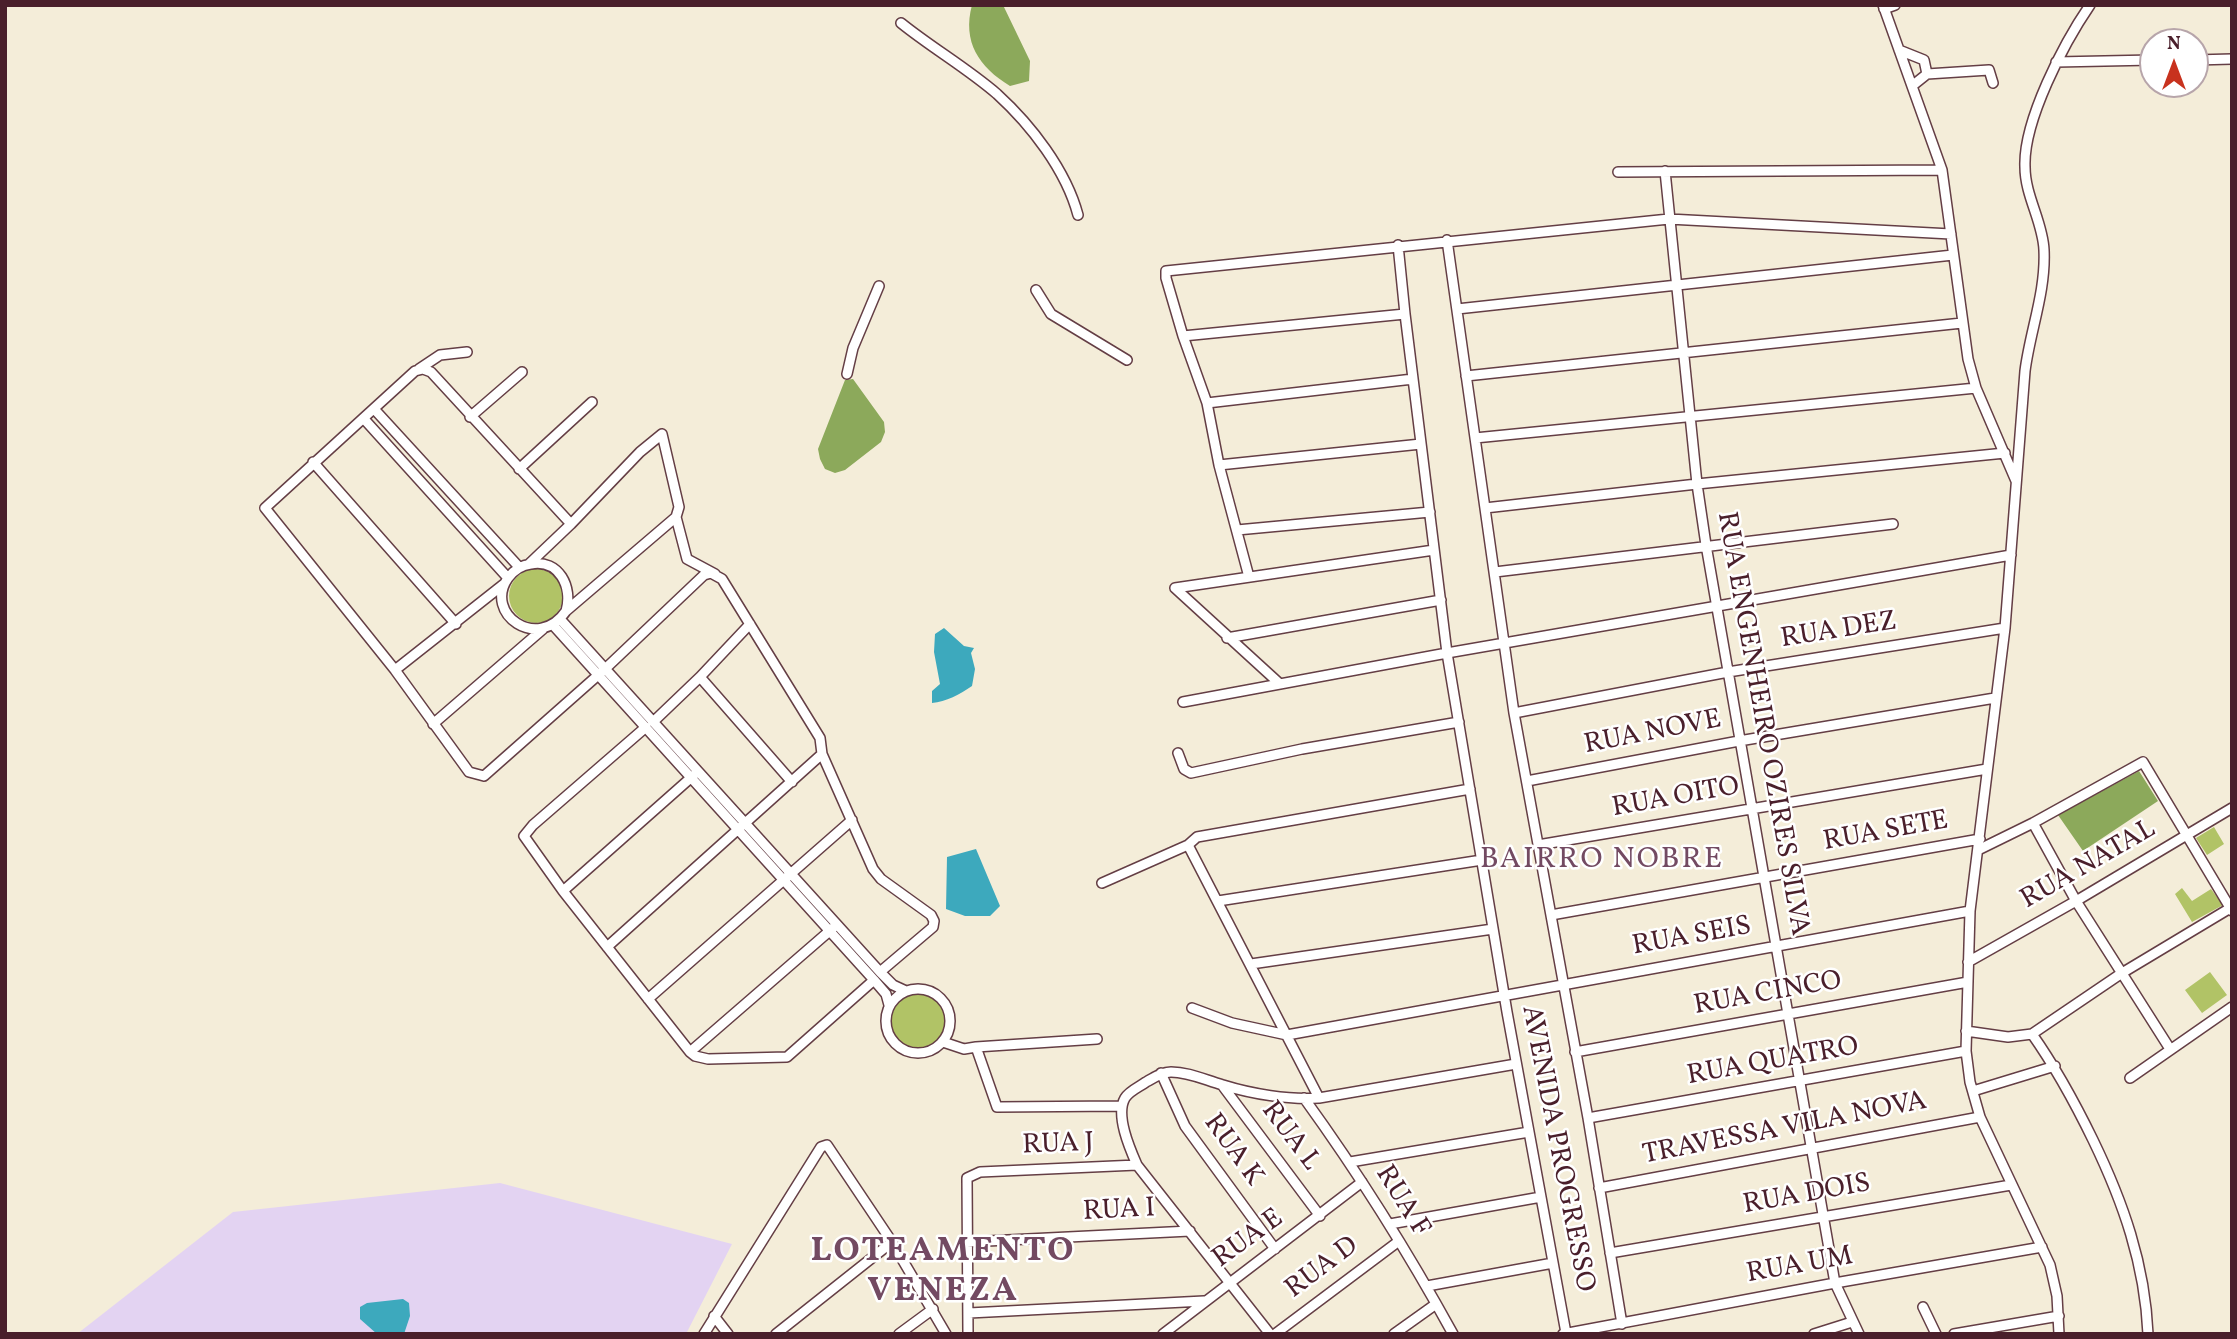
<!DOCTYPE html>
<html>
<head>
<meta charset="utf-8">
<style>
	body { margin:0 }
	#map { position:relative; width:2237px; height:1339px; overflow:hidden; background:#f4edd9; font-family:Vollkorn,serif }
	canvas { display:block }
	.frame { position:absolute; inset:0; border:7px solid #4a1f2b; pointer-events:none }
	.north { position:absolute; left:2139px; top:28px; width:70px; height:70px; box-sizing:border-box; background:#fff; border:2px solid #b7a5aa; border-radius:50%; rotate:0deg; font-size:19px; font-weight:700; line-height:28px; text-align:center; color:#4a1f2b }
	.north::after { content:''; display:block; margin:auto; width:24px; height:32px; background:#c8321e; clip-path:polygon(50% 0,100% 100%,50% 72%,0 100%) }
</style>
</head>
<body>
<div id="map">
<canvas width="2237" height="1339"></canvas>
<div class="frame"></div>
<div class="north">N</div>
</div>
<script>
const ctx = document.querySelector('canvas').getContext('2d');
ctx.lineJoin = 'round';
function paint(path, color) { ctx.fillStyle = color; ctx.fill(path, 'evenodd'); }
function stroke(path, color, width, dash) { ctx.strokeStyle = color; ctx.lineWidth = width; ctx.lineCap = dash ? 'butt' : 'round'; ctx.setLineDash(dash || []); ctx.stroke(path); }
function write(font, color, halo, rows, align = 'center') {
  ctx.font = font + ' Vollkorn,serif'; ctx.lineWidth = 5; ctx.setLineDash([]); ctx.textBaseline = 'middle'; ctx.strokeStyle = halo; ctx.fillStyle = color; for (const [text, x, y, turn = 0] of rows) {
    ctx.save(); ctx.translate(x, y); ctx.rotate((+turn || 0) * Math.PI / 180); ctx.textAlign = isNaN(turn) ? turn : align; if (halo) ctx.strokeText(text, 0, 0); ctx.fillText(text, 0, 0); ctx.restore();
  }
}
paint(new Path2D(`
	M 500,1183 L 732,1244 L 686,1334 L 77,1334 L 233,1212 Z`), '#e3d3f2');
paint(new Path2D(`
	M509 596a27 27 0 1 1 54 0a27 27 0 1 1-54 0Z
	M 2214,827 L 2224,844 L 2207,855 L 2196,838 Z
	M 2182,888 L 2192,901 L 2211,889 L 2223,905 L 2192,922 L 2175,894 Z
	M 2210,972 L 2227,995 L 2202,1013 L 2185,990 Z
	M890 1021a28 28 0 1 1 56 0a28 28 0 1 1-56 0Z`), '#b1c366');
paint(new Path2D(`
	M 972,5 L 1003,5 L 1030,61 L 1029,81 L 1010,86 C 979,67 962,42 972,5 Z
	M 853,379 L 884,422 L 885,432 L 881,442 L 845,470 L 835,473 L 825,469 L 820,459 L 818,449 L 845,380 Z
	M 2139,771 L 2158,801 L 2083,851 L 2058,815 Z`), '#8ca95b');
paint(new Path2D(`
	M 944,628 L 964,646 L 974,648 L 971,653 L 975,669 L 972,686 C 960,694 946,702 932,703 L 932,691 L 940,684 L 934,652 L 935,634 Z
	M 976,849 L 1000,906 L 990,916 L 965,916 L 946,909 L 947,857 Z
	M 403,1299 L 409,1303 L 410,1316 L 404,1334 L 377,1334 L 360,1319 L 360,1307 L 367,1303 Z`), '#3da9bd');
const street = new Path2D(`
	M 1883,5 L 1942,170 L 1968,359 L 1976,388 L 2016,481
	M 1884,9 L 1895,5
	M 901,23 C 932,48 967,68 997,94 C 1031,125 1066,170 1078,215
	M 1899,50 L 1924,60 L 1927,74
	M 2195,60 L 2232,59
	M 2056,62 L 2153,60
	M 1912,86 L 1927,74 L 1989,70 L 1993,83
	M 1665,171 L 1697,484 L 1706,545 L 1835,1283 L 1859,1334
	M 1618,172 L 1942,170
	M 1447,240 L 1514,713 L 1588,1118 L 1622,1324
	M 1036,290 L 1051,314 L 1127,360
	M 1457,309 L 1953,255
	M 1405,314 L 1447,653 L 2011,555
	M 1183,336 L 1405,314 L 1398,245
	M 419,369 L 440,355 L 467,352
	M 847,374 L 853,348 L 879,286
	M 1466,376 L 1962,323
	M 1207,403 L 1413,379
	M 375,410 L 519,567
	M 470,417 L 522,372
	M 364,419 L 508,578
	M 1475,438 L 1976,388
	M 313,462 L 456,624
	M 1219,465 L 1421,444
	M 519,469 L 592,402
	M 1485,508 L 1697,484 L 2005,453
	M 676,517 L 687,559 L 715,574
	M 571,524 L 431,372 L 423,369 L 415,371 L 265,508 L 395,670 L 469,772 L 484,776 L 605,669 L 704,575 L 711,573 L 722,579 L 820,738 L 822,754 L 873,869 L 881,879 L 931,915 L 934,921 L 933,927 L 880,972
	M 1237,530 L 1430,512
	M 529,564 L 571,524 L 640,452 L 662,434 L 679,507 L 676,517 L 566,611 C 538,652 483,614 508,578 C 514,570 522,565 531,564 C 559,559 573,587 566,611
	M 1495,572 L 1893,524
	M 1249,577 L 1219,465 L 1207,403 L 1183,336 L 1166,278 L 1166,271 L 1669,219 L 1951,234
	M 1175,588 L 1434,550
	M 1175,588 L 1280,684
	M 560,619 L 880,972 L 893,985 L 906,991
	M 553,625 L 874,980 L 886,994 L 889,1005
	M 1227,638 L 1441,600
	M 395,670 L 504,584
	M 700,677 L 792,782
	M 1183,702 L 1447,653 L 1507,1012 L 1566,1333
	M 1514,713 L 1728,672 L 2005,628
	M 653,722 L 700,677 L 750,624
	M 433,724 L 543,629
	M 646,727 L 533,825 L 524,836 L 563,891 L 690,1052 L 695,1056 L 708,1059 L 787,1057 L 874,980
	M 1178,753 L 1184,769 L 1191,773 L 1302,749 L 1459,722
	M 1527,781 L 1739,741 L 1995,698
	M 2033,823 L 2076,901 L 2170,1049
	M 1538,845 L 1987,769
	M 1978,850 L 2033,823 L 2143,762 L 2232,911
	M 1102,883 L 1188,845
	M 563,891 L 694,775
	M 1218,901 L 1482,860
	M 1551,915 L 1980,839
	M 607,947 L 822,754
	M 1968,962 L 2076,901 L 2232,808
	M 1251,964 L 1493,929
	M886 1021a32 32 0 1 1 64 0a32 32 0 1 1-64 0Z
	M 648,999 L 852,820
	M 1192,1008 L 1232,1023 L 1287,1035 L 1970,911
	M 1966,1031 L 2008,1037 L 2032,1034 L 2122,973 L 2232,907
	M 2032,1034 C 2056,1068 2075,1103 2093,1140 C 2123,1202 2145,1264 2148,1334
	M 943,1042 L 964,1049 L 976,1047 L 997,1107 L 1121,1106
	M 976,1047 L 1097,1039
	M 690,1052 L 833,928
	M 1575,1052 L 1968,982
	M 1161,1073 L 1185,1126 L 1275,1249
	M 2130,1078 L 2232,1007
	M 1222,1085 L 1320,1216
	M 1973,1091 L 2055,1066
	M 1304,1098 C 1359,1174 1408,1252 1453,1334
	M 1319,1098 L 1188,845 L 1197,837 L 1470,789
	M 1588,1118 L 1966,1051
	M 1350,1162 L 1529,1132
	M 1599,1188 L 1980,1117
	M 1390,1224 L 1541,1197
	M 967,1242 L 1190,1231
	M 1610,1253 L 2011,1185
	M 1427,1286 L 1553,1263
	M 1923,1307 L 1936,1334
	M 969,1313 L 1204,1301
	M 714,1316 L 728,1334
	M 704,1334 L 821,1147 L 827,1145 L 892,1242 L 946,1334
	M 776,1334 L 892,1242
	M 899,1334 L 933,1309
	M 968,1334 L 967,1178 L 980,1172 L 1137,1165
	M 1163,1334 L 1362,1182
	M 1270,1334 L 1137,1165 C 1130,1149 1115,1115 1125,1098 C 1129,1091 1139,1087 1146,1082 C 1154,1078 1161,1072 1171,1072 C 1189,1072 1205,1080 1223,1085 C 1252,1094 1288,1100 1319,1098 L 1516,1064
	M 1275,1334 L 1399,1241
	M 1394,1334 L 1436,1304
	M 1563,1334 L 1835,1283 L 2042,1247
	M 1814,1334 L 1852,1322
	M 1954,1334 L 2059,1316
	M 2059,1334 L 2057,1296 L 2050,1265 L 1980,1117 L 1970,1082 L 1966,1051 L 1970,911 L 2005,628 L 2025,371 C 2030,331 2046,292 2044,250 C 2043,222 2025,196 2025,167 C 2023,121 2064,43 2090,5`);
stroke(street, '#643e45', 12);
stroke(street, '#fff', 9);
write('28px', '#4a1f2b', '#fff', [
	["RUA DEZ",1839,632,-9],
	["RUA ENGENHEIRO OZIRES SILVA",1761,724,80],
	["RUA NOVE",1653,734,-11],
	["RUA OITO",1676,799,-10],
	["RUA SETE",1886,833,-10],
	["RUA NATAL",2089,866,-30],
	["RUA SEIS",1692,938,-10],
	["RUA CINCO",1768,995,-10],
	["RUA QUATRO",1773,1063,-10],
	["TRAVESSA VILA NOVA",1785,1130,-11],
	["RUA L",1289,1137,53],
	["RUA J",1058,1146,-2],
	["AVENIDA PROGRESSO",1556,1149,79],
	["RUA K",1232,1151,54],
	["RUA DOIS",1807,1196,-10],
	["RUA F",1401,1202,58],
	["RUA I",1119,1212,-3],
	["RUA E",1249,1240,-36],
	["RUA UM",1800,1267,-10],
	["RUA D",1323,1269,-37]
]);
ctx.letterSpacing = '2px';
write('30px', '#734a62', '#fff', [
	["BAIRRO NOBRE",1602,861]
]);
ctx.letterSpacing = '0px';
ctx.letterSpacing = '2px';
write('bold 35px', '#734a62', '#fff', [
	["LOTEAMENTO",943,1254],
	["VENEZA",943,1294]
]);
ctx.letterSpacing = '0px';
</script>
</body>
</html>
